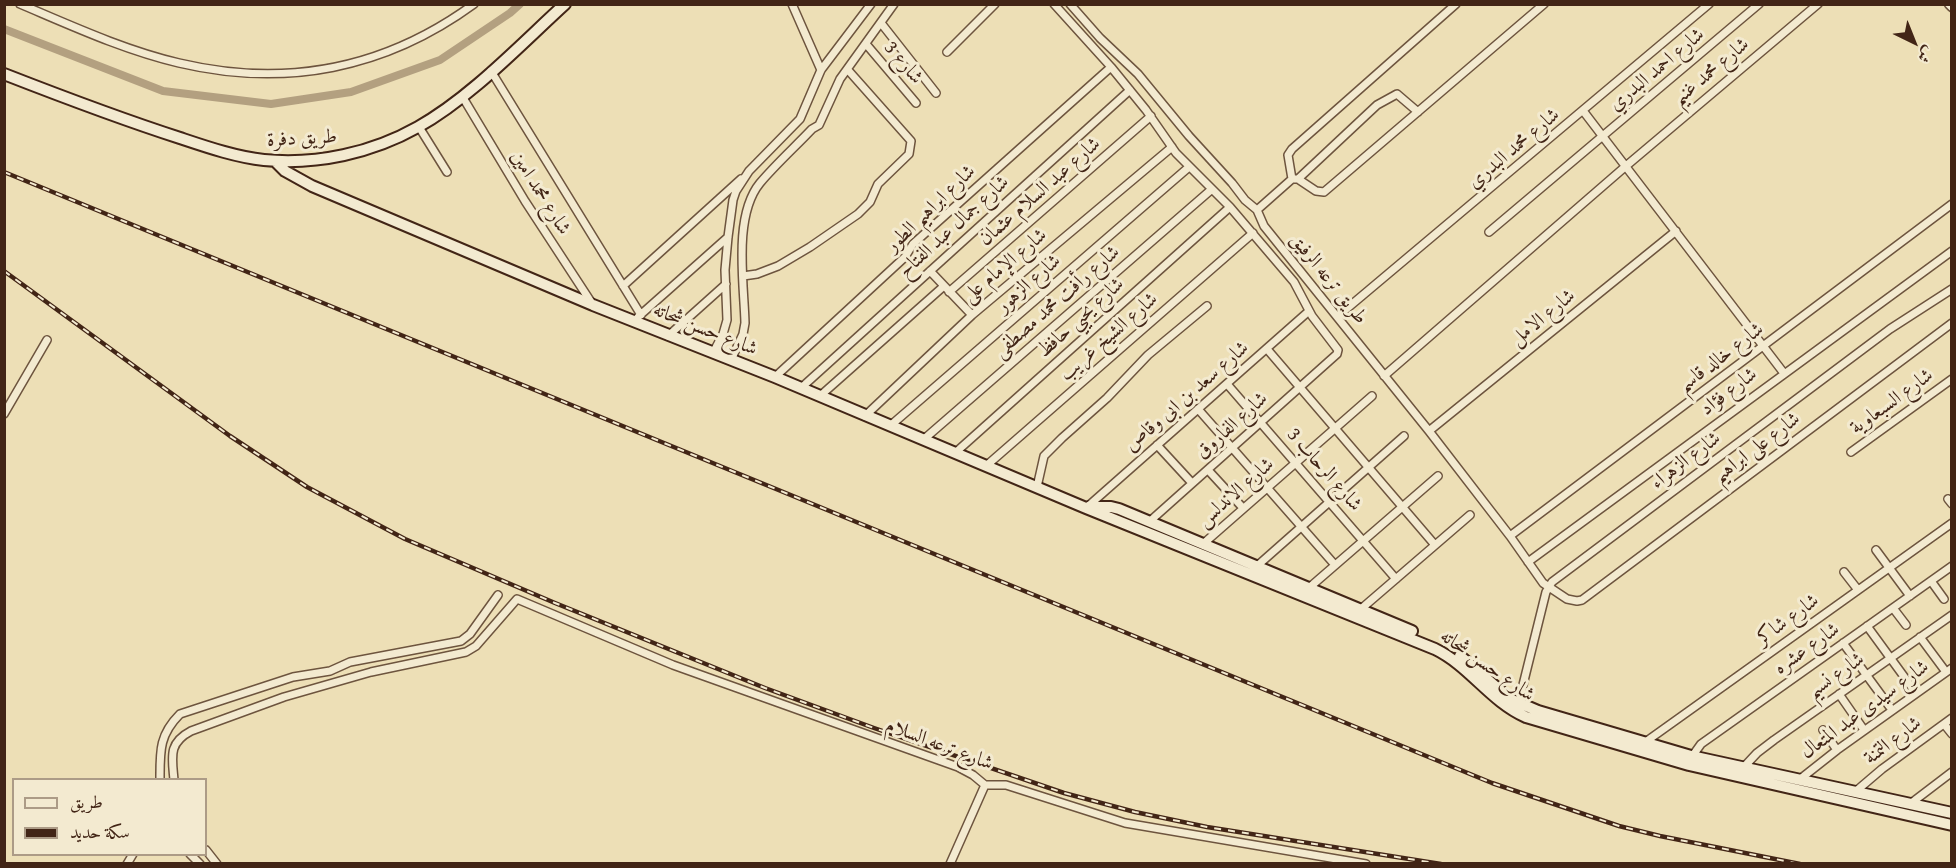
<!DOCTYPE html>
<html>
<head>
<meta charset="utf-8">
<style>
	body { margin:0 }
	#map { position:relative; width:1956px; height:868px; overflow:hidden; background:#eddfb6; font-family:"Gentium Book Plus",Amiri,serif }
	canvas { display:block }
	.frame { position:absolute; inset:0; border:6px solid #422516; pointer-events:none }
	.legend { position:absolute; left:12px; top:778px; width:195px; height:78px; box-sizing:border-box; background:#f3ead0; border:2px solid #ac9b86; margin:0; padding:8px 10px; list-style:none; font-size:18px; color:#422516 }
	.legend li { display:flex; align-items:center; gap:12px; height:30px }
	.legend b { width:30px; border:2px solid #ac9b86 }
	.north { position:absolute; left:1884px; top:12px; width:60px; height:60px; -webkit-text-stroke:4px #f3ead0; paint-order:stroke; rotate:137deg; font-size:16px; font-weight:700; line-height:24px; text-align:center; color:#422516 }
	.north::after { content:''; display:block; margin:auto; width:21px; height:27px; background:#422516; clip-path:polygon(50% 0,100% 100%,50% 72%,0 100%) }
</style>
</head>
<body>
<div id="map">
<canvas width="1956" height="868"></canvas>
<div class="frame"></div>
<ul class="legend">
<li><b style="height:8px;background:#f3ead0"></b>طريق</li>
<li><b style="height:8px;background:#422516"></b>سكة حديد</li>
</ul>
<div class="north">ش</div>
</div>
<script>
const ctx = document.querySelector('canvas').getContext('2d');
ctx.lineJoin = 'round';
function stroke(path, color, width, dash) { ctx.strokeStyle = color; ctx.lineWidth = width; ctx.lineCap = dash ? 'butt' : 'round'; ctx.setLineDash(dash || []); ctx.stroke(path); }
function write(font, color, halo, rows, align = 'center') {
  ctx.font = font + ' "Gentium Book Plus",Amiri,serif'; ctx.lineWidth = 6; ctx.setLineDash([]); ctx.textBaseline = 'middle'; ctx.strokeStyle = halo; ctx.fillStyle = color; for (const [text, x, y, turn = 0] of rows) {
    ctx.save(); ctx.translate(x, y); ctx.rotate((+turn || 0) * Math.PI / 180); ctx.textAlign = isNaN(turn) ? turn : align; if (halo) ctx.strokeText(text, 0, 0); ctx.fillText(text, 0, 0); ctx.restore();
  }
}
stroke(new Path2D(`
	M 4,29 L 163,91 L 271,104 L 351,92 L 440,60 L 510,13 L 520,4`), '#b3a080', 8);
const minor = new Path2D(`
	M 20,4 C 72,26 124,50 179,63 C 285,88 385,69 474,4
	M 792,4 L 821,70
	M 1054,4 L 1111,67 L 1146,110 L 1176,153 L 1230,207 L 1294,282 L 1312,316 L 1338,350 L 1337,354 L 1149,522
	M 1070,4 L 1100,38 L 1138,74 L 1189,136 L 1232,183 L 1245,200 L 1257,210 L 1264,226 L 1429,431 L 1510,536 L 1543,583 L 1567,599 L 1577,601 L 1582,600 L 1952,323
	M 881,23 L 936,93
	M 866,44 L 916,103
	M 947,52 L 995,4
	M 491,71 L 641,315
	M 462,96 L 525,201 L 591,302
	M 1584,112 L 1783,372
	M 419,127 L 447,172
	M 1292,179 L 1288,155 L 1292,149 L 1456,4
	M 1298,179 L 1377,105 L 1397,94 L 1418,112
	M 1257,210 L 1292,179 L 1298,179 L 1316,191 L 1324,192 L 1544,4
	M 1489,232 L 1759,4
	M 930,271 L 972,315
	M 743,276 L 757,274 L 778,266 L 810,247 L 858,214 L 870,202 L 878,184 L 909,154 L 911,141 L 848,70
	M 623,286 L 741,179
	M 949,292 L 1151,116
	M 1338,316 L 1709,4
	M 638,317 L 728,237
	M 668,336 L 726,284
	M 1267,349 L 1435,545
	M 713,353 L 723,334 L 727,320 L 725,270 L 728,237 L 733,200 L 736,191 L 749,171 L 800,119 L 821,70 L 871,4
	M 731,360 L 743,334 L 745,323 C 744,283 733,216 760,183 C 776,164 795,147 812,129 L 819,125 L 840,79 L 894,4
	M 1384,376 L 1626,166 L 1818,4
	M 775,377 L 905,257 L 913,244 L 1111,67
	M 1227,384 L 1396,579
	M 801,388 L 1130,90
	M 820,396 L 944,286
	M 1198,409 L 1335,565
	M 4,414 L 47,340
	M 865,416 L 972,315 L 1172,147
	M 890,426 L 1189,167
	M 1429,431 L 1676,231
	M 923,440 L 1212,189
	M 1157,445 L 1192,483
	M 1851,452 L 1952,379
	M 955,453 L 1230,207
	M 986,466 L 1253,233
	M 1208,470 L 1243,508
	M 1037,487 L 1044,456 L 1062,438 L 1107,398 L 1148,355 L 1207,306
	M 1948,499 L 1952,504
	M 1086,508 L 1309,311
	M 1510,536 L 1952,204
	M 1203,544 L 1372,396
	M 1876,550 L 1910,596
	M 1528,562 L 1952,251
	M 1257,566 L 1404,436
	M 1844,572 L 1858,590
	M 1931,581 L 1944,599
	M 1310,587 L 1438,476
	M 1893,608 L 1906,625
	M 1361,609 L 1470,515
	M 1867,626 L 1916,693
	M 1920,637 L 1946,672
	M 1843,643 L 1892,710
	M 1839,694 L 1864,730
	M 1518,705 L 1546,592 L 1552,582 L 1890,329 L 1952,289
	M 1944,724 L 1952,734
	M 1823,730 L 1837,750
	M 1644,743 L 1952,523
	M 1691,758 L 1701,744 L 1952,566
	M 1743,768 L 1757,753 L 1774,740 L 1952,615
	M 160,780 C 160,751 159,735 180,714 L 293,677 L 330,671 L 350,662 L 461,641 L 470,634 L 498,595
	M 174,780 C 172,757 168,743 191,731 L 284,697 L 371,672 L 466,652 L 476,646 L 517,599 L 673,665 L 958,767 L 973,775 L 985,785 L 1006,785 L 1125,823 L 1366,864
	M 1799,780 L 1837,750 L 1952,668
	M 1855,792 L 1882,769 L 1952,718
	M 1910,804 L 1952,772
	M 206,850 L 217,864
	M 190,854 L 200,864
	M 127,864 L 133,854
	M 950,864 L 985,785`);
const tertiary = new Path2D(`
	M 1949,4 L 1952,7`);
const secondary = new Path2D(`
	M 4,74 C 63,97 121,119 180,138 C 207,147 236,157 264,160 C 317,165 372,153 418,127 C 470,98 520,45 565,4
	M 275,161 L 285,171 L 312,186 L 593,305 L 775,377 L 1086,508 L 1435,649 C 1470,666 1490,701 1526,717 L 1689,765 L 1952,825
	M 1089,507 L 1111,507 L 1119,509 L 1412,631
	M 1460,656 L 1510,699 L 1538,711 L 1691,756 L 1952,813`);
stroke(minor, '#6d543e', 10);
stroke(tertiary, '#6d543e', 11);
stroke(secondary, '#422516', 14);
stroke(minor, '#f3ead0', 7);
stroke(tertiary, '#f3ead0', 8);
stroke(secondary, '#f3ead0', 10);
const rail = new Path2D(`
	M 4,172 L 1492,783 L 1619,826 L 1660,836 L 1800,864
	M 4,271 L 230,436 L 307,487 L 405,539 L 555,603 L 765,688 L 874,728 L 1064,793 L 1135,812 L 1207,827 L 1441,864`);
stroke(rail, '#422516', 4.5);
stroke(rail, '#f3ead0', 2, [7]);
write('20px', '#422516', '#f3ead0', [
	["شارع 3",903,63,50],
	["شارع احمد البدري",1657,70,-40],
	["شارع محمد غنيم",1711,72,-40],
	["طريق دفرة",302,139,-3],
	["شارع محمد البدري",1514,149,-40],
	["شارع عبد السلام عثمان",1040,192,-41],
	["شارع محمد امين",540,193,58],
	["شارع ابراهيم الطور",931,209,-44],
	["شارع جمال عبد الفتاح",954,227,-42],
	["شارع الإمام على",1005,266,-40],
	["طريق ترعه الرفيق",1328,279,51],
	["شارع الزهور",1029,284,-41],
	["شارع رأفت محمد مصطفى",1057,302,-41],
	["شارع يحيي حافظ",1081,318,-42],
	["شارع الامل",1543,318,-39],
	["شارع حسن شحاته",705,330,22],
	["شارع الشيخ غريب",1109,337,-41],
	["شارع خالد قاسم",1721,358,-37],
	["شارع فؤاد",1729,392,-37],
	["شارع سعد بن ابى وقاص",1187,397,-41],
	["شارع السبعاوية",1892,402,-36],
	["شارع الفاروق",1232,426,-42],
	["شارع على ابراهيم",1757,448,-37],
	["شارع الزهراء",1686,461,-37],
	["شارع الرحاب 3",1324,470,49],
	["شارع الاندلس",1236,493,-41],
	["شارع شاكر",1788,620,-36],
	["شارع عشره",1807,649,-35],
	["شارع حسن شحاته",1487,666,35],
	["شارع نسيم",1836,676,-35],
	["شارع سيدى عبد المتعال",1865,710,-36],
	["شارع التمنة",1893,741,-37],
	["شارع ترعه السلام",939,745,21]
]);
</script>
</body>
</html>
